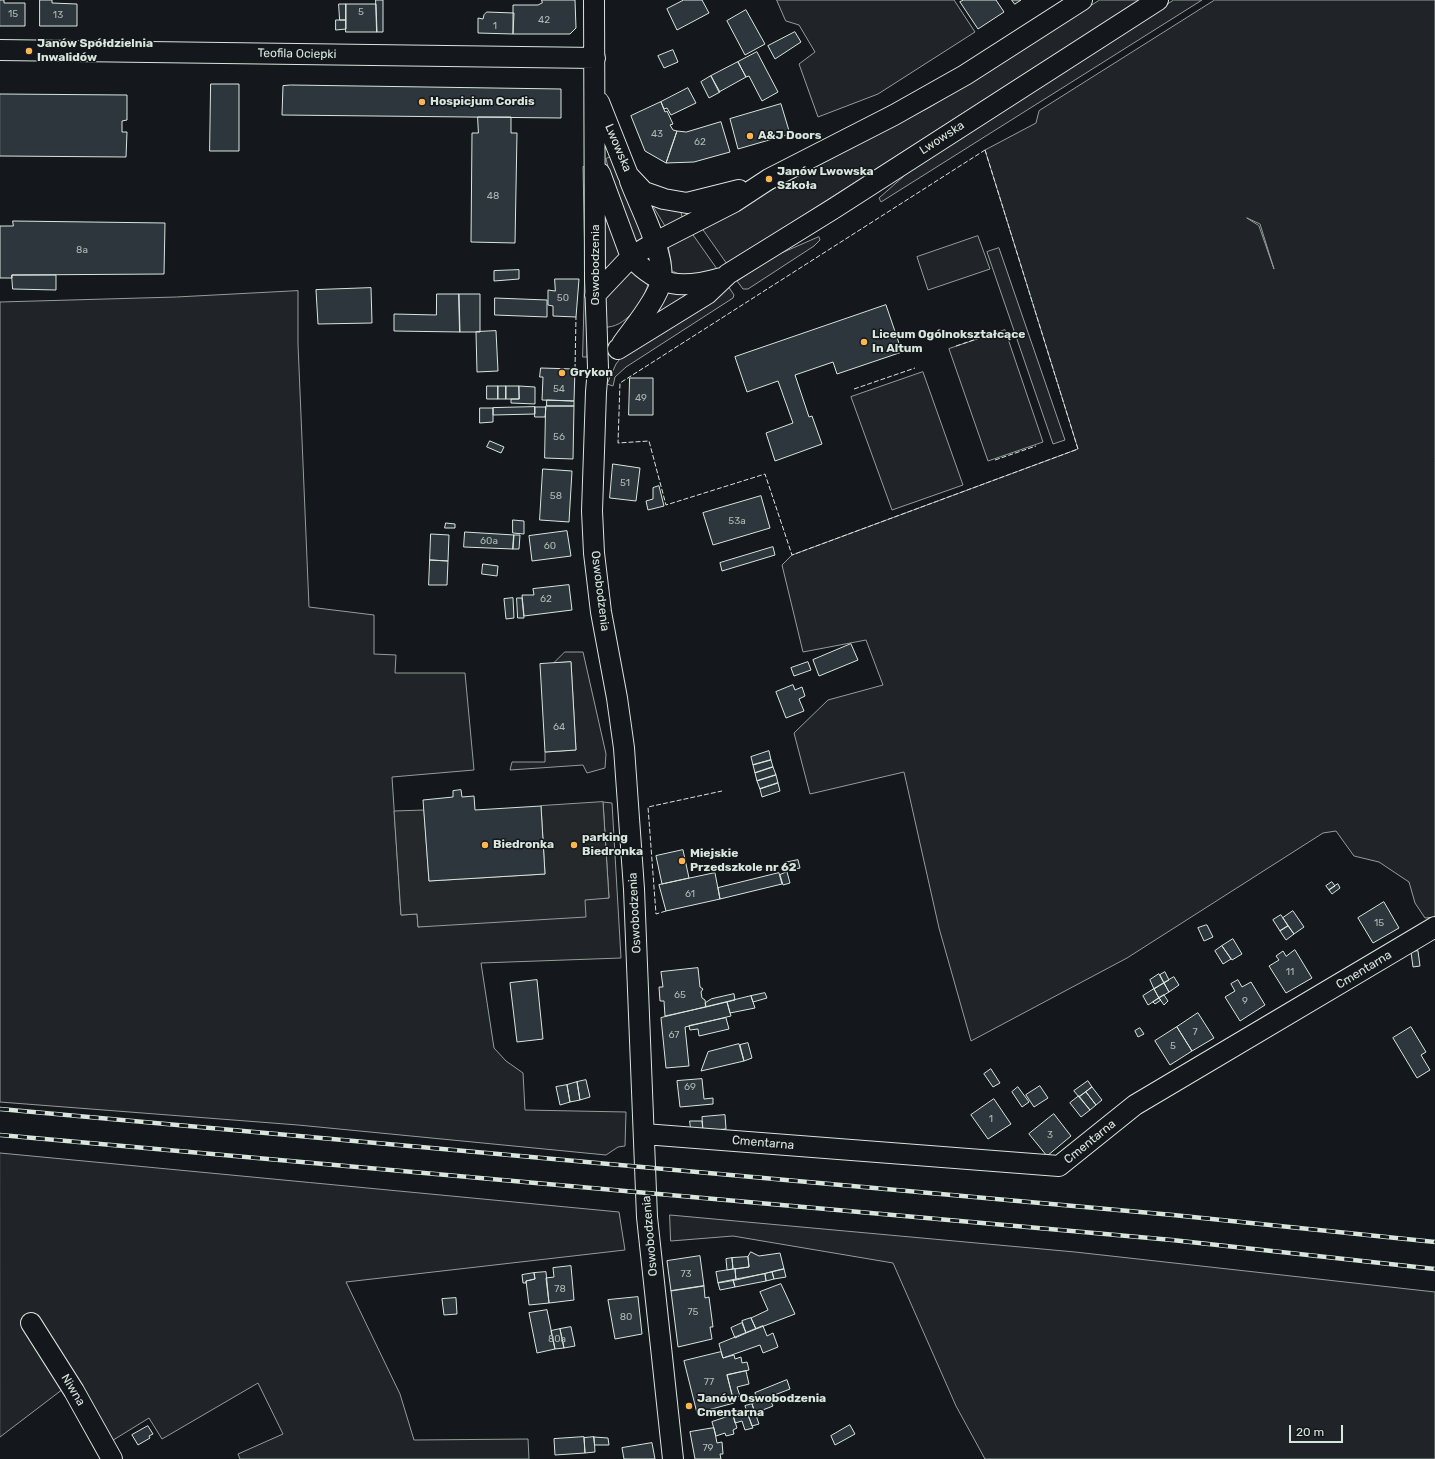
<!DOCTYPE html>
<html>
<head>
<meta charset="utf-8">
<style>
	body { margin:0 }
	#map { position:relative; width:1435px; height:1459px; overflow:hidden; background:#14181c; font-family:Rubik,sans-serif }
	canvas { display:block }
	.scale { position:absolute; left:1289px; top:1425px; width:54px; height:18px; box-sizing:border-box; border:2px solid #d8e6dc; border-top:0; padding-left:5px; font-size:12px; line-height:14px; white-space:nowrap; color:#d8e6dc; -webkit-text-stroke:3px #14181c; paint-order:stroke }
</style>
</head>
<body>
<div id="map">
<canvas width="1435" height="1459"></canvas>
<div class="scale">20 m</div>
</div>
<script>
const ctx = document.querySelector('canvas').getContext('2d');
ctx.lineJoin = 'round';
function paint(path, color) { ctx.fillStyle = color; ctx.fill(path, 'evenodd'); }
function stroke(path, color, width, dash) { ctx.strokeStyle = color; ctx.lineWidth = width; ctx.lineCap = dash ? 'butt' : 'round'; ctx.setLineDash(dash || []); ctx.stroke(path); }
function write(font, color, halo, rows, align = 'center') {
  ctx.font = font + ' Rubik,sans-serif'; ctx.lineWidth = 3; ctx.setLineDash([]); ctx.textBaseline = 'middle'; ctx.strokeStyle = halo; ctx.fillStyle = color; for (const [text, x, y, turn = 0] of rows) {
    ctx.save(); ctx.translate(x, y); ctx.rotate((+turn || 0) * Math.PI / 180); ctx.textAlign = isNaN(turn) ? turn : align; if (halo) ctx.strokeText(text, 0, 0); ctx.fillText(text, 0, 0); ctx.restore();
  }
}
const green = new Path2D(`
	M 777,0 L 954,0 L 975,32 L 878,94 L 818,117 L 799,64 L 815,52 L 799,25 L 786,21 Z
	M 1100,0 L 1140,0 L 727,264 L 701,227 L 930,107 Z
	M 1174,0 L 1202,0 L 881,202 L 879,198 L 913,168 Z
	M 1215,0 L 1435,0 L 1435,917 L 1425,918 L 1415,903 L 1409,882 L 1379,862 L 1354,856 L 1336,831 L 1323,833 L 1127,958 L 971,1041 L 939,928 L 904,772 L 810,794 L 794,733 L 828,700 L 883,685 L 866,640 L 803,652 L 782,565 L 792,555 L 1078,449 L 985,150 L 1036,123 L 1039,111 ZM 1247,218 L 1260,224 L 1274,269 L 1259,226 Z
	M 612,156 L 645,239 L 637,245 L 612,182 L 606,159 Z
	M 587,166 L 589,263 L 585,265 L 583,167 Z
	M 602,204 L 621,254 L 605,273 Z
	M 652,204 L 680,209 L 683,220 L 666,227 Z
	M 691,232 L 717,269 C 704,275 683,279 671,270 L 671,261 L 668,246 Z
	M 978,236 L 990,269 L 928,290 L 917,257 Z
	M 819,237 L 820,240 L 814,246 L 748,289 L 743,289 L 737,281 L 777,255 Z
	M 999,248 L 1065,440 L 1053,444 L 987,252 Z
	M 628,267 L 648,284 C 643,302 625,329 604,327 L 603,301 Z
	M 585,280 L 589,280 L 587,357 L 583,357 Z
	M 728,286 L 734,295 L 733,298 L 626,367 L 615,377 L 613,386 L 607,384 L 616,364 L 623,355 Z
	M 664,289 L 691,295 L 649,318 Z
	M 298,291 L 298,344 L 309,607 L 374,615 L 374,654 L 396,655 L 395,673 L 465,673 L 474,770 L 392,777 L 401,915 L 417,914 L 418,927 L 585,899 L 609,898 L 603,802 L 612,803 L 621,958 L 481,963 L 494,1048 L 506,1061 L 523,1073 L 525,1110 L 626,1112 L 625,1146 L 618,1147 L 606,1155 L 298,1125 L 0,1102 L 0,302 L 176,297 Z
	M 1005,330 L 1043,442 L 988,461 L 949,349 Z
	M 923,372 L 963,485 L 892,510 L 851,397 Z
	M 565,652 L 583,652 L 606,754 L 605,768 L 587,773 L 583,765 L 510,770 L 512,762 L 545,762 L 545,752 L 576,750 L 571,662 L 554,663 Z
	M 0,1153 L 619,1212 L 625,1250 L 346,1282 L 400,1394 L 414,1440 L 528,1439 L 529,1459 L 240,1459 L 238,1454 L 283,1434 L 258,1383 L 162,1439 L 149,1418 L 110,1442 L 63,1389 L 0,1437 Z
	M 670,1215 L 1075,1252 L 1435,1292 L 1435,1459 L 985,1459 L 956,1406 L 893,1263 L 733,1236 L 671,1241 Z`);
paint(green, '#202428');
stroke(green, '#939e99', 1);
const parking = new Path2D(`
	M 603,802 L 609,898 L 585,900 L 586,917 L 418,927 L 417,914 L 401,915 L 394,811 L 424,810 L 429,881 L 545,874 L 541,806 Z`);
paint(parking, '#24282b');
stroke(parking, '#939e99', 1);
const building = new Path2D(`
	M 0,0 L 4,0 L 4,3 L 25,3 L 25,26 L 0,26 Z
	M 40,0 L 52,0 L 52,3 L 77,4 L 77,26 L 40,26 Z
	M 376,0 L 383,0 L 383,32 L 377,32 Z
	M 542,0 L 575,0 L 576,28 L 570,34 L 513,34 L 513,5 L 538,5 L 542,3 Z
	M 684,0 L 702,0 L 709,13 L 677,30 L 667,9 Z
	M 964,0 L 996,0 L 1004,12 L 978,29 L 960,2 Z
	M 1012,0 L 1021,0 L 1015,4 Z
	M 339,4 L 346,4 L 346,20 L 340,20 Z
	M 346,4 L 376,4 L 377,32 L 346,32 Z
	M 746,10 L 765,44 L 745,55 L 727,21 Z
	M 487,12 L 514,13 L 513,34 L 478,33 L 478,18 L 483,19 L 484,15 Z
	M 336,20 L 346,20 L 346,29 L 336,30 Z
	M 795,32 L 801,42 L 775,59 L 768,46 Z
	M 673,50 L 678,62 L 664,68 L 658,56 Z
	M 757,52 L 778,92 L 762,101 L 749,76 L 746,77 L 738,62 Z
	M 738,62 L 746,77 L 719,92 L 711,76 Z
	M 711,76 L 720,92 L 709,98 L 701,82 Z
	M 211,84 L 239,84 L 239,151 L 210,151 Z
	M 291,85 L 561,89 L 561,118 L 282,115 L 283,86 Z
	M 688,88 L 696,103 L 671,115 L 667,108 L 664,109 L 661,102 Z
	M 0,94 L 127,95 L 127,120 L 122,121 L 122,132 L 127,132 L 126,157 L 0,156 Z
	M 661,102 L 665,112 L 667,111 L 673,124 L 670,125 L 673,130 L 677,131 L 666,163 L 645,151 L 631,116 Z
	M 781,104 L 790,134 L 738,149 L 730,119 Z
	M 478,117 L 511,117 L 511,133 L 517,133 L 515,243 L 471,242 L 472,133 L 478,133 Z
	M 721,122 L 730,152 L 694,162 L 666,163 L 677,131 L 686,132 Z
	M 13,221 L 165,223 L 164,274 L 12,275 L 12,278 L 0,278 L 0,226 L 13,226 Z
	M 519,270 L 519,279 L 494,281 L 494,271 Z
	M 12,275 L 56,275 L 56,290 L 13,289 Z
	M 555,279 L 579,279 L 576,317 L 553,316 L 553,306 L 548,305 L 548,290 L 555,291 Z
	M 371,288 L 372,323 L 318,324 L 316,290 Z
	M 437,294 L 459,294 L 460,332 L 394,331 L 394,314 L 436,315 Z
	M 459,294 L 480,294 L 480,332 L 460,332 Z
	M 495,298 L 547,300 L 547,317 L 495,315 Z
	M 886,305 L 902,352 L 837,374 L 833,362 L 795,375 L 809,417 L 812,416 L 822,444 L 775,461 L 766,433 L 793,423 L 778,381 L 747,392 L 735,357 Z
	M 496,331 L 498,371 L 477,372 L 476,332 Z
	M 541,368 L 575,369 L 574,401 L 542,400 L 543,377 L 540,377 Z
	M 630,378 L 653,378 L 653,415 L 629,415 Z
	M 487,386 L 498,386 L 498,399 L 487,399 Z
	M 498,386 L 506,386 L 506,399 L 498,399 Z
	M 506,386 L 519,386 L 519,399 L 506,399 Z
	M 519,386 L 535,387 L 535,404 L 511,403 L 511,399 L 519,399 Z
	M 547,400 L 574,401 L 574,406 L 547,406 Z
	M 546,406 L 574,406 L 573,459 L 545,458 Z
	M 535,407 L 535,414 L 493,415 L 493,408 Z
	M 535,407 L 546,407 L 545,417 L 535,417 Z
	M 480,408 L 493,408 L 493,422 L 480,423 Z
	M 490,441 L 504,447 L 501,453 L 487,447 Z
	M 613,464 L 640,468 L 636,501 L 610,498 Z
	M 543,469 L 572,471 L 569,522 L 540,520 Z
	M 659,486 L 664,506 L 648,510 L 646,501 L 653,499 L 653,488 Z
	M 761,496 L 770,528 L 713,545 L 703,513 Z
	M 513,520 L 524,521 L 524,534 L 513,533 Z
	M 446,523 L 455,524 L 455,528 L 445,528 Z
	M 567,531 L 571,556 L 532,561 L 529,536 Z
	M 465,532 L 514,535 L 513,549 L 464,547 Z
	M 431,534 L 449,535 L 448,561 L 430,560 Z
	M 514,535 L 520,535 L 519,549 L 513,549 Z
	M 773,547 L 775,555 L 722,571 L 720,563 Z
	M 430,560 L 448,561 L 447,585 L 429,585 Z
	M 483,564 L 498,566 L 497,576 L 482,574 Z
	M 569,585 L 572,610 L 524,616 L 522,595 L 534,595 L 533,589 Z
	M 513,598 L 514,618 L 506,619 L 504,599 Z
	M 517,598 L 522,598 L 524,618 L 518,618 Z
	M 851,644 L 858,660 L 819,676 L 813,660 Z
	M 571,662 L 576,750 L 545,752 L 540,664 Z
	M 808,662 L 811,670 L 794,676 L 791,668 Z
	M 793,685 L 795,690 L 802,687 L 805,696 L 799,699 L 804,711 L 786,718 L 776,692 Z
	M 769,751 L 771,760 L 753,765 L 751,757 Z
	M 771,760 L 773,767 L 755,773 L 753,765 Z
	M 773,767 L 776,775 L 757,781 L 755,773 Z
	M 776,775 L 778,783 L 760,789 L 757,781 Z
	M 778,783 L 780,791 L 762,797 L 760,789 Z
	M 461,790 L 462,797 L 474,796 L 475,810 L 541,806 L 545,874 L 429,881 L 423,800 L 453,797 L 453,791 Z
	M 683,850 L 689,878 L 662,884 L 656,856 Z
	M 798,860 L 800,868 L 787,871 L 784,863 Z
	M 787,872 L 790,883 L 783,885 L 780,875 Z
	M 715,873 L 720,899 L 666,911 L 659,885 Z
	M 779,873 L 782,884 L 720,899 L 718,888 Z
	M 1332,882 L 1335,886 L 1329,890 L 1326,886 Z
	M 1338,884 L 1340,888 L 1332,894 L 1329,890 Z
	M 1384,902 L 1399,928 L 1373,943 L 1358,918 Z
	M 1293,911 L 1304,927 L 1294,934 L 1283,918 Z
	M 1281,915 L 1288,926 L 1280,931 L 1273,920 Z
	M 1206,925 L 1207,925 L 1213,937 L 1204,941 L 1198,928 Z
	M 1288,926 L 1294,934 L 1286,940 L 1280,931 Z
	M 1233,939 L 1242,954 L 1232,960 L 1222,946 Z
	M 1222,946 L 1231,959 L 1223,964 L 1215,951 Z
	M 1295,950 L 1312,978 L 1286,993 L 1269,966 L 1279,960 L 1276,956 L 1283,951 L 1286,956 Z
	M 1418,951 L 1420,966 L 1413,967 L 1411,952 Z
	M 698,968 L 700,987 L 703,989 L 701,992 L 702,998 L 705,1000 L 706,1007 L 665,1016 L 664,1001 L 660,1001 L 659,987 L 663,987 L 661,972 Z
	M 1165,972 L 1169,980 L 1164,983 L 1160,975 Z
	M 1159,974 L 1164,983 L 1154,989 L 1150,980 Z
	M 1174,977 L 1179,985 L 1169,992 L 1164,983 Z
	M 537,980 L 543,1039 L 517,1042 L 510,983 Z
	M 1238,980 L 1242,987 L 1251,982 L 1265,1005 L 1240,1021 L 1225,997 L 1235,991 L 1231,984 Z
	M 1164,983 L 1169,992 L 1159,998 L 1154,989 Z
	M 1154,989 L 1159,998 L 1148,1005 L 1143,996 Z
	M 765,993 L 767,998 L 753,1002 L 751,996 Z
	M 734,994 L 735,1000 L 706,1007 L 705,1003 L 711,999 Z
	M 1164,995 L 1168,1001 L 1164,1005 L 1159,998 Z
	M 751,996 L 755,1008 L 730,1013 L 727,1002 Z
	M 1159,998 L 1161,1000 L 1155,1004 L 1153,1002 Z
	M 727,1002 L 731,1016 L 685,1027 L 689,1066 L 666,1068 L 661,1018 Z
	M 1198,1013 L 1214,1038 L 1192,1051 L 1177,1027 Z
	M 726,1018 L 729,1029 L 699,1036 L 698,1029 L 690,1030 L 689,1026 Z
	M 1177,1027 L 1192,1051 L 1170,1065 L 1155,1041 Z
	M 1411,1027 L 1426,1052 L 1421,1055 L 1430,1070 L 1417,1078 L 1393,1038 Z
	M 1140,1028 L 1144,1034 L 1138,1037 L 1135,1031 Z
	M 748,1043 L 752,1058 L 744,1061 L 740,1045 Z
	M 739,1044 L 744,1061 L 701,1071 L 708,1052 Z
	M 991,1069 L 1000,1083 L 993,1087 L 984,1074 Z
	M 702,1079 L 704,1099 L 713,1098 L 713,1104 L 680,1107 L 677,1081 Z
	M 586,1080 L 590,1097 L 580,1100 L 577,1082 Z
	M 1088,1081 L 1092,1087 L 1079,1097 L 1074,1091 Z
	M 577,1082 L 580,1100 L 570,1102 L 567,1085 Z
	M 567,1085 L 570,1102 L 560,1105 L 556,1087 Z
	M 1040,1086 L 1048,1098 L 1034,1107 L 1026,1095 Z
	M 1018,1087 L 1029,1102 L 1022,1107 L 1012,1092 Z
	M 1092,1087 L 1102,1100 L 1096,1105 L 1086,1092 Z
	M 1086,1092 L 1096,1105 L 1090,1110 L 1079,1097 Z
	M 1079,1096 L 1090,1110 L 1081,1117 L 1070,1103 Z
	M 994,1099 L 1011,1124 L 988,1139 L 971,1115 Z
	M 1054,1114 L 1071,1136 L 1047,1156 L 1029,1134 Z
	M 725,1115 L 726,1129 L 703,1131 L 702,1117 Z
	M 690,1121 L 702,1121 L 703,1131 L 691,1129 Z
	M 751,1252 L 759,1256 L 780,1253 L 784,1269 L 736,1280 L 735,1269 L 749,1267 L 748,1257 Z
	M 700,1256 L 704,1286 L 671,1291 L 667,1261 Z
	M 748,1257 L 749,1267 L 733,1269 L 732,1258 Z
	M 732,1258 L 733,1269 L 727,1270 L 726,1259 Z
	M 571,1266 L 574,1300 L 549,1303 L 546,1278 L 554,1277 L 553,1268 Z
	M 735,1269 L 736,1280 L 718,1283 L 716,1272 Z
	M 784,1269 L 786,1277 L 774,1279 L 772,1272 Z
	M 546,1272 L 549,1303 L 529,1305 L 526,1281 L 535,1279 L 534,1273 Z
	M 772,1272 L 774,1279 L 766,1281 L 765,1274 Z
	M 534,1273 L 535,1279 L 526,1281 L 526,1283 L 523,1283 L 522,1275 Z
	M 765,1274 L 766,1281 L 735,1287 L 733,1280 Z
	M 733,1280 L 735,1287 L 720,1290 L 718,1283 Z
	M 781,1284 L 795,1314 L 756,1329 L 751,1318 L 768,1310 L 760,1292 Z
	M 704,1286 L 705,1298 L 709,1297 L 713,1327 L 710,1327 L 712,1339 L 678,1347 L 671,1291 Z
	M 638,1297 L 642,1334 L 615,1339 L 608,1300 Z
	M 456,1298 L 457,1314 L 444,1315 L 442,1299 Z
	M 547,1310 L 555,1349 L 537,1353 L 529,1313 Z
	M 751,1318 L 756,1329 L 746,1333 L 742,1321 Z
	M 742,1323 L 746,1333 L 735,1338 L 731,1328 Z
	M 763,1326 L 767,1336 L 773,1333 L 778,1347 L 763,1353 L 760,1345 L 723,1358 L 719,1344 Z
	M 571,1327 L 575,1346 L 564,1348 L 560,1329 Z
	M 560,1329 L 564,1348 L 555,1349 L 551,1331 Z
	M 721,1352 L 723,1358 L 734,1355 L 735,1359 L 741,1357 L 742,1363 L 747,1362 L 749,1370 L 727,1375 L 734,1403 L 697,1413 L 684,1361 Z
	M 746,1371 L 749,1384 L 737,1387 L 740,1396 L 733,1398 L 727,1375 Z
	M 787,1380 L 790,1389 L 759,1401 L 755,1393 Z
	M 769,1397 L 773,1406 L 755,1413 L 752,1404 Z
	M 752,1404 L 759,1424 L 752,1426 L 745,1406 Z
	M 746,1410 L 753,1428 L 745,1430 L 742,1421 L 735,1423 L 733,1415 Z
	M 733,1415 L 737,1428 L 733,1430 L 734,1434 L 726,1436 L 725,1433 L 716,1436 L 712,1422 Z
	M 850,1425 L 855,1434 L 835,1445 L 831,1436 Z
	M 148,1426 L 153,1434 L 149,1436 L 150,1438 L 138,1445 L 132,1435 Z
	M 714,1428 L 717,1443 L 722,1442 L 723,1454 L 720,1454 L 721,1459 L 695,1459 L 690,1432 Z
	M 584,1437 L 585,1453 L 555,1455 L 554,1439 Z
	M 594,1437 L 608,1438 L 609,1445 L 595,1445 Z
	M 594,1437 L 595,1452 L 585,1453 L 584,1438 Z
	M 652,1443 L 655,1459 L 624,1459 L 622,1448 Z`);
paint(building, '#2c363c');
stroke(building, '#d8e6dc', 1);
const minor = new Path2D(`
	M 594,0 L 595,279 L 598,368 L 596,392 L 592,511 L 594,553 L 601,612 L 617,698 L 624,748 L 634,889 L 647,1217 L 673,1459
	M 0,50 L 595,58
	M 599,102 L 628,175 L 644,192 L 664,199 L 687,203 L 739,190
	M 600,173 L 631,257 C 660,288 682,289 721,278
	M 595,295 L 631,257 L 654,243 L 734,202 L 769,179 L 894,115 L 965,75 L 1082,0
	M 622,344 C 633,328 658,299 661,281 C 666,256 639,205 630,181
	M 618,349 L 707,294 L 728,274 L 833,209 L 1158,0
	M 644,1134 L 1059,1166 L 1135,1105 L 1435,927
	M 31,1323 L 74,1391 L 112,1459`);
stroke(minor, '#d8e6dc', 22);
stroke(minor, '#14181c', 20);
const rail = new Path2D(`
	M 0,1109 L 1173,1215 L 1435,1242
	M 0,1135 L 1172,1240 L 1435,1269`);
stroke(rail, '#d8e6dc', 4.5);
stroke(rail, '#14181c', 3, [9]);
stroke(new Path2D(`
	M 985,150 L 1078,449 L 792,555 L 765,474 L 666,505 L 649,441 L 618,443 L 620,383 Z
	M 956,346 L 997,332
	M 575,369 L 576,317
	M 854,389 L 915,368
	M 995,460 L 1036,446
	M 666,911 L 656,914 L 648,807 L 722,791`), '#d8e6dc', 1, [5, 2]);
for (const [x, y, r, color] of [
	[29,51,4,"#ffb74d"],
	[422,102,4,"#ffb74d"],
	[750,136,4,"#ffb74d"],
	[769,179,4,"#ffb74d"],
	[864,342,4,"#ffb74d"],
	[562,373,4,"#ffb74d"],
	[485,845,4,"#ffb74d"],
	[574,845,4,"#ffb74d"],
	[682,861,4,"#ffb74d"],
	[689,1406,4,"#ffb74d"]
]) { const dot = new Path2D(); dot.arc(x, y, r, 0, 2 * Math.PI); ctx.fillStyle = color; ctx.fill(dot); stroke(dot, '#14181c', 1.5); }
write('10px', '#adbab4', null, [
	["5",361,12],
	["15",13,14],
	["13",58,15],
	["42",544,20],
	["1",495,26],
	["43",657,134],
	["62",700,142],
	["48",493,196],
	["8a",82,250],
	["50",563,298],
	["54",559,389],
	["49",641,398],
	["56",559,437],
	["51",625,483],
	["58",556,496],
	["53a",737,521],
	["60a",489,541],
	["60",550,546],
	["62",546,599],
	["64",559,727],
	["61",690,894],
	["15",1379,923],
	["11",1290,972],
	["65",680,995],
	["9",1245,1001],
	["7",1195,1032],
	["67",674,1035],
	["5",1173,1046],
	["69",690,1087],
	["1",991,1119],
	["3",1050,1135],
	["73",686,1274],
	["78",560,1289],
	["75",693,1312],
	["80",626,1317],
	["80a",557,1339],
	["77",709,1382],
	["79",708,1448]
]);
write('bold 12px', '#d8e6dc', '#14181c', [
	["Janów Spółdzielnia",37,44],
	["Inwalidów",37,58],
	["Hospicjum Cordis",430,102],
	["A&J Doors",758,136],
	["Janów Lwowska",777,172],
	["Szkoła",777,186],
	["Liceum Ogólnokształcące",872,335],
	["In Altum",872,349],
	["Grykon",570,373],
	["parking",582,838],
	["Biedronka",582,852],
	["Biedronka",493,845],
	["Miejskie",690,854],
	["Przedszkole nr 62",690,868],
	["Janów Oswobodzenia",697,1399],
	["Cmentarna",697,1413]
], 'left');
write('12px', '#d8e6dc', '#14181c', [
	["Teofila Ociepki",297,54,1],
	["Lwowska",942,138,-33],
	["Lwowska",618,148,67],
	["Oswobodzenia",596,265,-90],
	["Oswobodzenia",600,591,83],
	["Oswobodzenia",635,913,-93],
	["Cmentarna",1364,970,-31],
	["Cmentarna",1090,1142,-39],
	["Cmentarna",763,1143,5],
	["Oswobodzenia",650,1236,-95],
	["Niwna",73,1390,59]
]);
</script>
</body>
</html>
